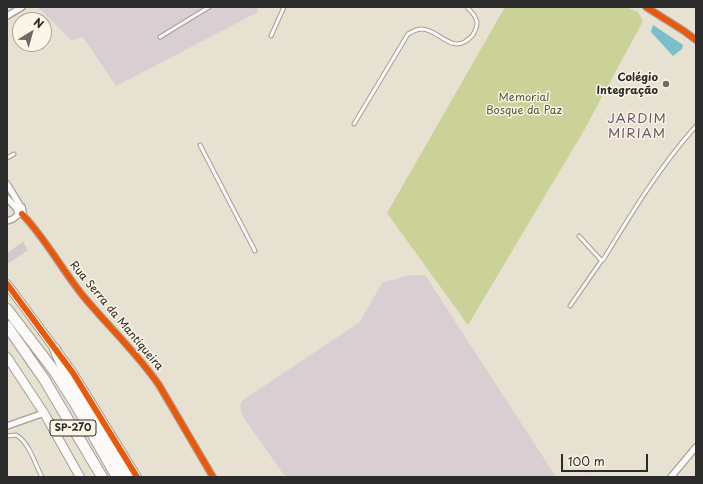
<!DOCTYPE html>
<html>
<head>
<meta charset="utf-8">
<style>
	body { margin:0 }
	#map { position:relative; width:703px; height:484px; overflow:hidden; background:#e6e1d0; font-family:"Playpen Sans",sans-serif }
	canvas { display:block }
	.frame { position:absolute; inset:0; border:8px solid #2b2b2b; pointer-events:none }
	.north { position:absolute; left:12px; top:12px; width:40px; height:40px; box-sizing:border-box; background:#fcf5e5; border:1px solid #a8a49b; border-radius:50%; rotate:37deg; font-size:11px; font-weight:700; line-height:16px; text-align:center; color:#2b2b2b }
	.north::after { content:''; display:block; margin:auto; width:14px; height:18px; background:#6c6b65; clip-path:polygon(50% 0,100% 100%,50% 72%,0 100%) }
	.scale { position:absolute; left:561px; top:454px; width:87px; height:18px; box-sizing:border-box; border:2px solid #2b2b2b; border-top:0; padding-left:5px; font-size:12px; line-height:14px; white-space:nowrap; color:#2b2b2b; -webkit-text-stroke:3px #fcf5e5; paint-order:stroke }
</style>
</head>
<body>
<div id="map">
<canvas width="703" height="484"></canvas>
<div class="frame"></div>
<div class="north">N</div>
<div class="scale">100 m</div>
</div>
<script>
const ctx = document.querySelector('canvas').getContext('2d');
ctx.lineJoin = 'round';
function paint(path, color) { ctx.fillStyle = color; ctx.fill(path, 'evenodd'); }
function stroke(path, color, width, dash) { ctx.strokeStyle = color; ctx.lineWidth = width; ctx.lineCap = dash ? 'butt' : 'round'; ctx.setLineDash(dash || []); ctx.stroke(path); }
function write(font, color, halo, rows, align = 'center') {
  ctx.font = font + ' "Playpen Sans",sans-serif'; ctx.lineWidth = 3; ctx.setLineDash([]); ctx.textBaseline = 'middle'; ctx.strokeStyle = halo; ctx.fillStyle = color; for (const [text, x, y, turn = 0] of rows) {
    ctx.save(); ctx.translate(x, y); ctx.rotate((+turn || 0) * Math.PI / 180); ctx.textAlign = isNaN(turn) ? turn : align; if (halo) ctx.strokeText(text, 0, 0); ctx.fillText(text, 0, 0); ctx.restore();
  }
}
paint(new Path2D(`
	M 592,469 L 596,477 L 575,477 Z`), '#ecd8db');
paint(new Path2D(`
	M 38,7 L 256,7 L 258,12 L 116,86 L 83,37 L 71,40 Z
	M 410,275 L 425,275 L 556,477 L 286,477 L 281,471 L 242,415 L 240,405 L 243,400 L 360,322 L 382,283 Z`), '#d9ced1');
paint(new Path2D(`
	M 505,7 L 625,7 L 638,12 L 643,21 L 583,132 L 468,325 L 387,213 Z`), '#cbd297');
paint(new Path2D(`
	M 653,25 L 683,45 L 682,49 L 673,56 L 651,32 Z`), '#78bfca');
paint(new Path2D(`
	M 23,242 L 28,250 L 7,264 L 7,253 Z`), '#d3c8ca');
const service = new Path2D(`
	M 271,36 L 284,7
	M 160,37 L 209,7
	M 354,124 L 408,34 C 413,31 417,29 422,29 C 441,30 452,57 472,36 C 475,32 477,27 477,22 C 476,16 471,11 467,7
	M 200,145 L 255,251
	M 7,158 L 14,154
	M 579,236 L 600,259 L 603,260 C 631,214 660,166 696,126
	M 570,306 L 602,260
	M 7,436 L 16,435 C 29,442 35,464 42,477`);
const minor = new Path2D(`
	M 646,7 L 684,31 L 696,40
	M 7,16 L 22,7
	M 7,184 L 21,207
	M 7,198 L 17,209 L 18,214 L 21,214 L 23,212 L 22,207 L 19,207 L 17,209
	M 22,214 C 46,239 62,270 84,297 C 109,327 137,353 159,385 L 213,477
	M 7,221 L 13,219 L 19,214
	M 7,426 L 44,413
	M 671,477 L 696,447`);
const secondary = new Path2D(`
	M 7,284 L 73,373 L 137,477
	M 7,357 L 44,413 L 80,477`);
const motorway = new Path2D(`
	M 7,309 L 55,372 L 76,405 L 117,477
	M 7,326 L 44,379 L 102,477
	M 55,349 L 65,372 L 127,477`);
stroke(service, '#a2a096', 5);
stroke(minor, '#a2a096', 8);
stroke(secondary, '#a2a096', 10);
stroke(motorway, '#a2a096', 12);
stroke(service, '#fbfaf8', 3);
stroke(minor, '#fbfaf8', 5.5);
stroke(secondary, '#fbfaf8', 8);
stroke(motorway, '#fbfaf8', 10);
stroke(new Path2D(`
	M 646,7 L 684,31 L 696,40
	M 22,214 C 46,239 62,270 84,297 C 109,327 137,353 159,385 L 213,477
	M 7,284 L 73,373 L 137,477`), '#e8590c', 6);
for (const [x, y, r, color] of [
	[666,84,4,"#6c6b65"]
]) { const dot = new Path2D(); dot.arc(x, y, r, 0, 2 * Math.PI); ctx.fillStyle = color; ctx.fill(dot); stroke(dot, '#fcf5e5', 1.5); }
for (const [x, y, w] of [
	[73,428,46]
]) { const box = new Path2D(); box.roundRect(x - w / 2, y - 8, w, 16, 3); ctx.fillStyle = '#fcf5e5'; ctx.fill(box); stroke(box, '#2b2b2b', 1); }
write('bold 10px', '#2b2b2b', null, [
	["SP-270",73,428]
]);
write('bold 11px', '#2b2b2b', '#fcf5e5', [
	["Colégio",658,78],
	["Integração",658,91]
], 'right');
write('11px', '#54593d', '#fcf5e5', [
	["Memorial",524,98],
	["Bosque da Paz",524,111]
]);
write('11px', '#2b2b2b', '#fcf5e5', [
	["Rua Serra da Mantiqueira",116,316,50]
]);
ctx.letterSpacing = '1px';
write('13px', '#656', '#fcf5e5', [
	["JARDIM",637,119],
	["MIRIAM",637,134]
]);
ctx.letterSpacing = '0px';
</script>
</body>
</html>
